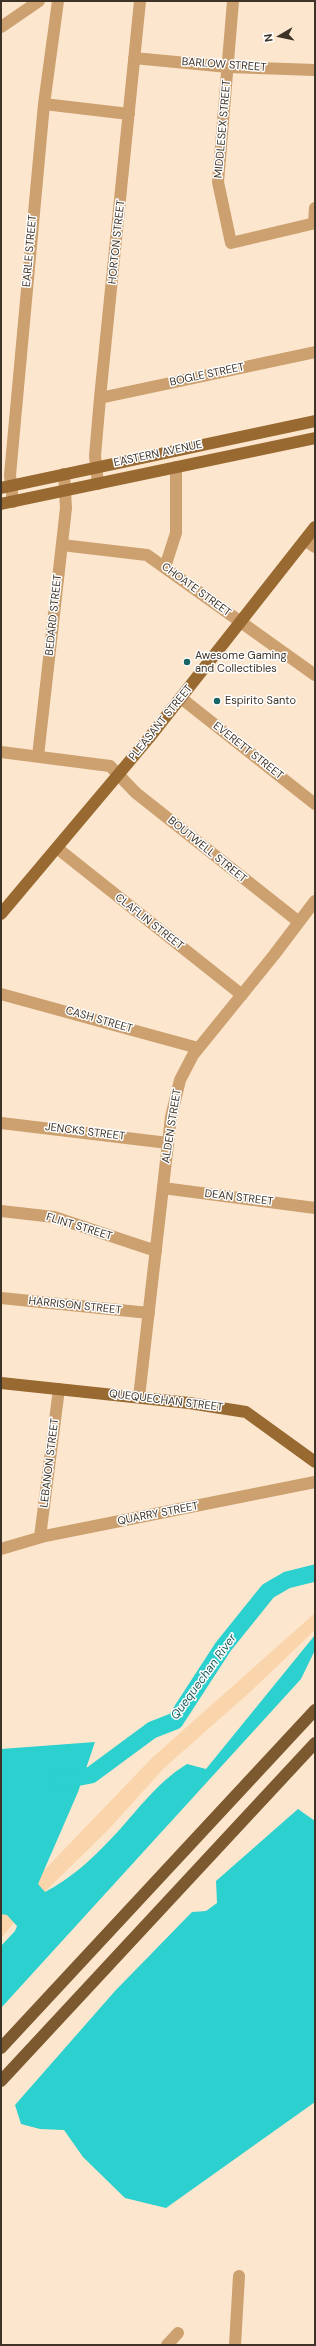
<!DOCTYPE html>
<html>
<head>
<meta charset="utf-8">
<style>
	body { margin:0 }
	#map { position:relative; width:316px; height:2346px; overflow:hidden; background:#fce6ce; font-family:"DM Sans",sans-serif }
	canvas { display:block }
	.frame { position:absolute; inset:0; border:2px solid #3d3327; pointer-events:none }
	.north { position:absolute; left:260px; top:16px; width:40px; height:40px; -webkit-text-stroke:3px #fff; paint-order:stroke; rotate:261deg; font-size:11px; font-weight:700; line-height:16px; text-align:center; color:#3d3327 }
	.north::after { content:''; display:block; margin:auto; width:14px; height:18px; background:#3d3327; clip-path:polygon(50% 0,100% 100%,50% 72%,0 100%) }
</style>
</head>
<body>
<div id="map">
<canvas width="316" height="2346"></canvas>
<div class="frame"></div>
<div class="north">N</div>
</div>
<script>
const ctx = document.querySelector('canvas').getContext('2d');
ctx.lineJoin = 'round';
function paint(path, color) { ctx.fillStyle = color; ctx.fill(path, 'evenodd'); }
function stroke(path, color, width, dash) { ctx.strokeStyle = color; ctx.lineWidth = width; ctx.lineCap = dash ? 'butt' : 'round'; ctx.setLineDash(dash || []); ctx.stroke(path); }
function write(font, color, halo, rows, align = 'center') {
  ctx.font = font + ' "DM Sans",sans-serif'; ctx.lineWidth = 3; ctx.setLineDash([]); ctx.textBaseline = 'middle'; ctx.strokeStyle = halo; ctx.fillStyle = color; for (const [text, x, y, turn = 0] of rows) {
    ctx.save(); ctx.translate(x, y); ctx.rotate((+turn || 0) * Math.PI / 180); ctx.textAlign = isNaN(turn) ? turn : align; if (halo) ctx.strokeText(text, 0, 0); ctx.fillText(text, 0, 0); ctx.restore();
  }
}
paint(new Path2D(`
	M 315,1613 L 315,1630 L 250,1692 L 164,1768 L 108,1830 L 20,1916 L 1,1938 L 1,1915 L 152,1758 Z`), '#fad4aa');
paint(new Path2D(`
	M 315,1635 L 315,1650 L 301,1679 L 1,2008 L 1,1946 L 15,1931 L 17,1926 L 7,1915 L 1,1914 L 1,1749 L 95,1742 L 78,1792 L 38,1884 L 45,1892 C 68,1880 89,1862 107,1843 C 134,1816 154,1784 187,1764 L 206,1769 Z
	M 298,1809 L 315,1821 L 315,2102 L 166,2208 L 125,2198 L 83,2157 L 64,2130 L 40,2129 L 21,2124 L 15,2105 L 115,1991 L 192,1912 L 206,1911 L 217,1903 L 216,1881 Z`), '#2cd0ce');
stroke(new Path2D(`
	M 60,1781 L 91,1775 L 152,1730 L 175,1721 L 223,1647 L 268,1591 L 287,1580 L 315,1573`), '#2cd0ce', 17);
stroke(new Path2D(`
	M 233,1 L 218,182 L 231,243 L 315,223
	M 1,27 L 39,1
	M 134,58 L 228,67 L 315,70
	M 44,104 L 129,114
	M 314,223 L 315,208
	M 100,398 L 315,352
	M 98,484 L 95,456 L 100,398 L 140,1
	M 13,502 L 10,475 L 44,104 L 58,1
	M 305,540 L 315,547
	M 62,545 L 147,555 L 315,675
	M 165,567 L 176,533 L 176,467
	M 181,698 L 315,804
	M 1,752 L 110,766 L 136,793 L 299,922
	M 38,756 L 66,508 L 64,474
	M 57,848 L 242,995
	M 1,994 L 198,1048
	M 1,1123 L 168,1143
	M 163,1188 L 315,1208
	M 1,1211 L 54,1217 L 156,1251
	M 1,1298 L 149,1313
	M 139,1397 L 171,1117 L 180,1080 L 193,1055 L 274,955 L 315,901
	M 40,1537 L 59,1389
	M 1,1549 L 45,1536 L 315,1482
	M 167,2345 L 178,2333
	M 235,2345 L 239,2276`), '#cca06f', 12);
stroke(new Path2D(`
	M 1,488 L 315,421
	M 1,504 L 315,438
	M 1,914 L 149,738 L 315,527
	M 1,1383 L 189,1403 L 246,1412 L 315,1462`), '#986930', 12);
stroke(new Path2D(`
	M 1,2048 L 315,1710
	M 1,2081 L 315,1743`), '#7c592f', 12);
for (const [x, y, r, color] of [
	[187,662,4,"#176665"],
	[217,701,4,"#176665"]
]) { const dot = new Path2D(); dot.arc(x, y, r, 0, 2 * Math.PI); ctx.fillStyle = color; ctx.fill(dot); stroke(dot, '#fff', 1.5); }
write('11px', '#3d3327', '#fff', [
	["BARLOW STREET",224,65,4],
	["MIDDLESEX STREET",223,129,-85],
	["HORTON STREET",117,242,-84],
	["EARLE STREET",30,251,-85],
	["BOGLE STREET",207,375,-12],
	["EASTERN AVENUE",158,454,-12],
	["CHOATE STREET",196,590,36],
	["BEDARD STREET",54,615,-84],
	["PLEASANT STREET",161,723,-51],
	["EVERETT STREET",248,751,38],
	["BOUTWELL STREET",207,850,39],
	["CLAFLIN STREET",149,922,38],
	["CASH STREET",99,1020,16],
	["ALDEN STREET",172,1126,-81],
	["JENCKS STREET",85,1132,7],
	["DEAN STREET",239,1198,7],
	["FLINT STREET",79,1227,17],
	["HARRISON STREET",75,1306,6],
	["QUEQUECHAN STREET",166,1401,7],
	["LEBANON STREET",50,1463,-83],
	["QUARRY STREET",158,1514,-11]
]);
write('11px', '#3d3327', '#fff', [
	["Awesome Gaming",195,656],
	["and Collectibles",195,669],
	["Espirito Santo",225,701]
], 'left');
write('italic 12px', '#1e5c5c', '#fff', [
	["Quequechan River",204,1677,-54]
]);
</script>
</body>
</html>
